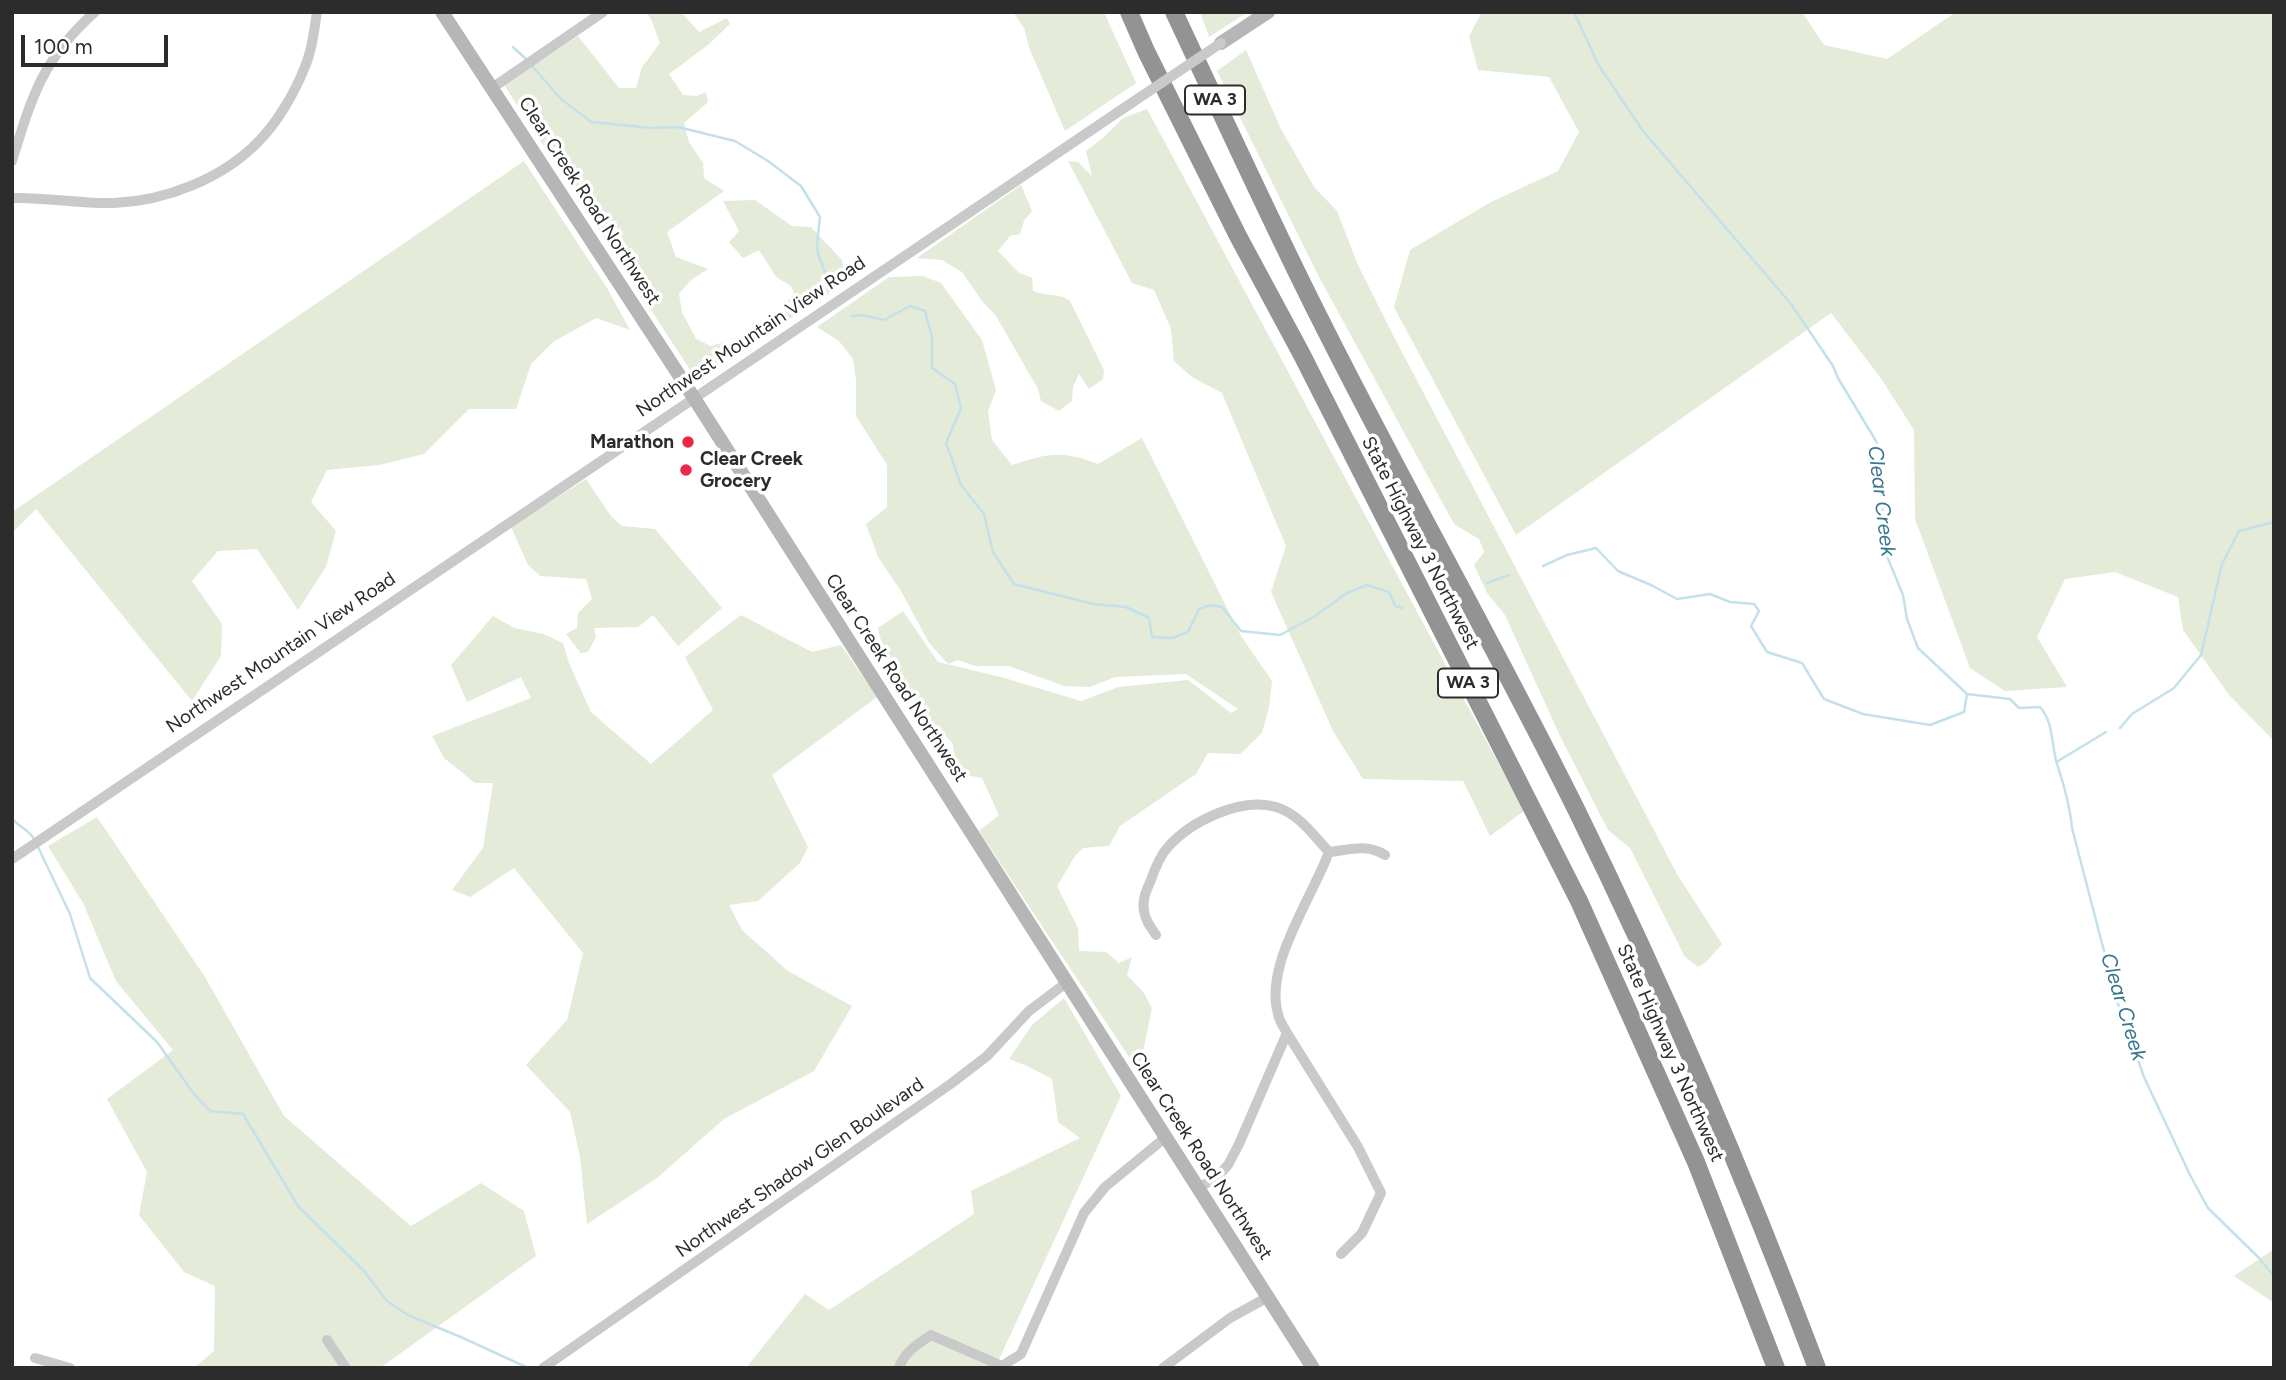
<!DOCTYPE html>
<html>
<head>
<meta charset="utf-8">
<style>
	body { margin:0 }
	#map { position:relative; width:2286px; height:1380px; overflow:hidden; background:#fff; font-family:Figtree,sans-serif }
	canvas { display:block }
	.frame { position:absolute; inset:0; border:14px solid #2c2c2c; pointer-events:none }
	.scale { position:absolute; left:21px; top:35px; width:147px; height:32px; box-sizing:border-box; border:4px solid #2c2c2c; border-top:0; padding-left:9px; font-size:21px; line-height:24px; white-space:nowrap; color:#2c2c2c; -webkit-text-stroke:5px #fff; paint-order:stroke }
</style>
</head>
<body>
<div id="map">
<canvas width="2286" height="1380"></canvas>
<div class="frame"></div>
<div class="scale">100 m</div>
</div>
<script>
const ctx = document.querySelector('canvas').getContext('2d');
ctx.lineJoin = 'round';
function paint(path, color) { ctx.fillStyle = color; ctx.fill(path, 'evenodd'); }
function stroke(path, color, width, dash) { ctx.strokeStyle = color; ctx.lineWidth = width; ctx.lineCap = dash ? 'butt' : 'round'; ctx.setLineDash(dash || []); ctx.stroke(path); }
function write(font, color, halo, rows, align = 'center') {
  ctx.font = font + ' Figtree,sans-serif'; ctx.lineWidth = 7; ctx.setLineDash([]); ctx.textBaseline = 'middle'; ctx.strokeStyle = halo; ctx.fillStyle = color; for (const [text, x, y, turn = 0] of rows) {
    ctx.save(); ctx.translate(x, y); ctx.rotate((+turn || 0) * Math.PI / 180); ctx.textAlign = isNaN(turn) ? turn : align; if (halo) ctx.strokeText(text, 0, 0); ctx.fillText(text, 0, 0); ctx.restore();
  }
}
paint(new Path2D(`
	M 645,12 L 681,12 L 699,32 L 727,18 L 730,24 L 708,45 L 669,74 L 683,95 L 697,96 L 706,92 L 708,102 L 684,123 L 689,142 L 703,163 L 704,178 L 724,191 L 667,232 L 676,257 L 708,269 L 691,280 L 679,294 L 682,312 L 696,339 L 711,346 L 724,342 L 732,347 L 734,354 L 696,379 L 504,85 L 578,36 L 619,88 L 636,88 L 642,67 L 660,43 L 651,19 Z
	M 1013,12 L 1104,12 L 1136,83 L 1065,131 L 1030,50 L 1024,28 Z
	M 1200,12 L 1248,12 L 1209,37 Z
	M 1482,12 L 1802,12 L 1824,45 L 1887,59 L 1956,12 L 2274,12 L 2274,741 L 2229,695 L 2183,630 L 2178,597 L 2115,572 L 2065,579 L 2037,637 L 2067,687 L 2005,691 L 1970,668 L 1915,519 L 1914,430 L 1880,377 L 1831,313 L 1516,535 L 1394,307 L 1410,250 L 1491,202 L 1558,171 L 1579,132 L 1549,77 L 1478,70 L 1469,36 Z
	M 1246,50 L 1281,129 L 1314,187 L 1337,211 L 1357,263 L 1393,335 L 1646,815 L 1677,874 L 1722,944 L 1706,962 L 1698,967 L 1685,957 L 1630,848 L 1608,830 L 1560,736 L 1505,615 L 1487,593 L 1474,565 L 1484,552 L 1479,539 L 1454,524 L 1319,277 L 1217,71 Z
	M 1147,109 L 1524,811 L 1490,836 L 1463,781 L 1363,779 L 1333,731 L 1271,592 L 1286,546 L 1222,393 L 1192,377 L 1174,361 L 1171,329 L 1154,290 L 1132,283 L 1068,161 L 1078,162 L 1092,176 L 1086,151 L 1103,138 L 1123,118 Z
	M 524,161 L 607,288 L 630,330 L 596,318 L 553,342 L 531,364 L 516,409 L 469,409 L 424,454 L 379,465 L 327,470 L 311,502 L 336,531 L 326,567 L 298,610 L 257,549 L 218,551 L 192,581 L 222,624 L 221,656 L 192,701 L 36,509 L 12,533 L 12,512 Z
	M 1021,185 L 1032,211 L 1024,221 L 1020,234 L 1010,236 L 998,251 L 1018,272 L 1032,278 L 1033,291 C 1046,297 1058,292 1070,301 L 1104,370 L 1103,379 L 1089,389 L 1079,374 L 1073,387 L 1072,401 L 1059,411 L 1041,401 L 1038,389 L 996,316 L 982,301 L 962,272 L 942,260 L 917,258 Z
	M 755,200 L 792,226 L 811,227 L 842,260 L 846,277 L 827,295 L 795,314 L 787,322 L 784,316 L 789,299 L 794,293 L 791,286 L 776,277 L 759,250 L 743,258 L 729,242 L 739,231 L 723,201 Z
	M 923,276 L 941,283 L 982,340 L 996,390 L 988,411 L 992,440 L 1012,465 C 1048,453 1062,450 1098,464 L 1142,438 L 1241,636 L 1272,681 L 1269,707 L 1262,733 L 1240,754 L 1208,753 L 1196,774 L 1120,826 L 1109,846 L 1083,848 L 1075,856 L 1057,886 L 1078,928 L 1079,951 L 1106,952 L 1119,963 L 1132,957 L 1127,975 L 1144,993 L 1152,1008 L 1139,1072 L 979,831 L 999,815 L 982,778 L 956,773 L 953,744 L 899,686 C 900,664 881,652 878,628 L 903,611 L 938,662 L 1001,677 L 1081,701 L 1118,687 L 1188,680 L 1231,713 L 1238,709 L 1186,674 L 1115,677 L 1090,687 L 1064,686 L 1009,666 L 975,666 L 958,660 L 948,664 L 929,643 L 901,591 L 878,557 L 866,524 L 887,507 L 887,465 L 856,416 L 856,380 L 853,359 L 839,341 L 817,327 L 889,277 Z
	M 586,479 L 611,516 L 622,526 L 655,529 L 722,608 L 678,646 L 653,615 L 638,627 L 594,628 L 596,637 L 588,652 L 581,653 L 566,634 L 577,628 L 578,613 L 592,599 L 586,579 L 540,576 L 528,565 L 511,527 Z
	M 741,615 L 812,652 L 841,645 L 877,697 L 772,775 L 808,847 L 800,863 L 758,901 L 729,905 L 742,930 L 788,971 L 852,1006 L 814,1071 L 724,1119 L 657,1178 L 587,1224 L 580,1157 L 570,1112 L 526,1065 L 567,1020 L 583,953 L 514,868 L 470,897 L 452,890 L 483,848 L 493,783 L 475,783 L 444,758 L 432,736 L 531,698 L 521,677 L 467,702 L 451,665 L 493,616 L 514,628 L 543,634 L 563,643 L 569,663 L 591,712 L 651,764 L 713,710 L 685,657 Z
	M 97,817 L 205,977 L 284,1116 L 411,1226 L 481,1183 L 524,1211 L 536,1256 L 380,1368 L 194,1368 L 214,1351 L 215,1286 L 184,1272 L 139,1215 L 147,1172 L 107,1099 L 173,1050 L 116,981 L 83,903 L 48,846 Z
	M 1064,998 L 1121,1096 L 995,1368 L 746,1368 L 805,1294 L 829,1310 L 974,1214 L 971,1191 L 1080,1138 L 1058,1122 L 1052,1079 L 1027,1066 L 1009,1059 L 1032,1025 Z
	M 2274,1249 L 2274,1303 L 2234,1276 Z`), '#e4ebd9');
stroke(new Path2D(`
	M 1574,12 L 1599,66 L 1643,131 L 1791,304 L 1833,366 L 1838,378 L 1876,441 L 1880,452 L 1884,549 L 1903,595 L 1907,619 L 1918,648 L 1967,694 L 2010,699 L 2019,708 L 2040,707 C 2054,723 2051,744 2057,764 C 2064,785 2070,806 2072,828 L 2117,1001 L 2144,1077 L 2190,1175 L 2208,1208 L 2258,1257 L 2274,1276
	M 513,47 L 526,59
	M 532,66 L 560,98 L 591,122 L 652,128 L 678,127 L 735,141 L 768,161 L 801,186 L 820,217 L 817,244 L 818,254 L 830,285
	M 852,316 L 862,315 L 884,320 L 910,306 L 925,311 L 932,337 L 932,368 L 955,384 L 961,408 L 946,443 L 961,485 L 984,514 L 993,552 L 1014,584 L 1093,604 L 1126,607 L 1149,618 L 1152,637 L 1172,638 L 1188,632 L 1199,609 L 1211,605 L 1222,607 L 1241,631 L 1280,635 L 1315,616 L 1347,593 L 1367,585 L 1389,592 L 1395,606 L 1402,608
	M 1543,566 L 1567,555 L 1596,548 L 1618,571 L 1651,585 L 1677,599 L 1710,594 L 1730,602 L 1754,604 L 1759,611 L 1751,626 L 1767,652 L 1802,663 L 1824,699 L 1863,714 L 1930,725 L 1964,712 L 1967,694
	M 1487,583 L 1509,575
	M 2120,728 L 2132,714 L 2174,688 L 2201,655 L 2222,564 L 2239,531 L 2274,522
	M 2058,761 L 2106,732
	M 12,818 C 18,827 30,830 34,839
	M 37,845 L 70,914 L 90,978 L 157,1042 L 194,1094 L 210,1111 L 243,1114 L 298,1206 L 364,1271 L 387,1301 L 408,1315 L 463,1338 L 526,1367`), '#c4e0eb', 2.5);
stroke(new Path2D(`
	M 492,88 L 603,12
	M 12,161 C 32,96 43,58 95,12
	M 12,198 C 46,197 80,204 114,203 C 165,201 222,179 258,142 C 277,123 294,94 304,69 C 312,51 314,31 317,12
	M 1329,852 C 1312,898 1264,965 1278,1014 C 1279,1021 1284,1027 1287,1033 L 1358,1147 L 1381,1193 L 1362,1233 L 1341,1254
	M 1329,852 C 1349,850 1366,843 1385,855
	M 12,859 L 1124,108
	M 1156,935 C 1151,928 1145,920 1144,911 C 1142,900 1146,891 1151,880 C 1155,868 1160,856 1168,847 C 1191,821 1241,797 1276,807 C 1299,814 1313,835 1329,852
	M 1198,1188 L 1216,1178 L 1228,1165 L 1239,1144 L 1287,1033
	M 327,1340 L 346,1368
	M 35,1358 L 70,1368
	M 543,1368 L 952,1083 L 987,1056 L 1029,1011 L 1066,983
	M 899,1368 C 904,1352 918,1344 931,1335 L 1002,1366 L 1021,1354 L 1084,1213 L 1105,1187 L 1166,1137
	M 1163,1368 L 1230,1318 L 1268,1297`), '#c9c9c9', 10);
stroke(new Path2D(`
	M 442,12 L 694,398 L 1313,1368
	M 1221,43 L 1268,12`), '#b6b6b6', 14);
stroke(new Path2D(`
	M 1129,12 L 1146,51 L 1238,236 L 1301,353 L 1579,901 L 1696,1162 L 1776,1368
	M 1174,12 C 1222,114 1269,218 1320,319 C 1402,483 1493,642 1575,807 C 1665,990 1745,1177 1817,1368`), '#939393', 18);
stroke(new Path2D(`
	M 1124,108 L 1221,43`), '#c9c9c9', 10);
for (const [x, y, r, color] of [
	[688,442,7,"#e9284c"],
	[686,470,7,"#e9284c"]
]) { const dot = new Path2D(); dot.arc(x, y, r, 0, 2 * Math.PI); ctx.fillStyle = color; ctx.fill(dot); stroke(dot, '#fff', 2.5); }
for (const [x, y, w] of [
	[1215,100,60],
	[1468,683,60]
]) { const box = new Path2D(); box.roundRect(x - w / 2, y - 14.5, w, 29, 5); ctx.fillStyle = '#fff'; ctx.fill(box); stroke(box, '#2c2c2c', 2); }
write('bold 18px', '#2c2c2c', null, [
	["WA 3",1215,100],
	["WA 3",1468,683]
]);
write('19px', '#2c2c2c', '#fff', [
	["Clear Creek Road Northwest",589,201,57],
	["Northwest Mountain View Road",751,337,-34],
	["State Highway 3 Northwest",1420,543,63],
	["Northwest Mountain View Road",281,653,-34],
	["Clear Creek Road Northwest",896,678,57],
	["State Highway 3 Northwest",1670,1053,66],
	["Clear Creek Road Northwest",1201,1156,57],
	["Northwest Shadow Glen Boulevard",800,1168,-35]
]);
write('bold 19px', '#2c2c2c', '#fff', [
	["Marathon",674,442],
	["Clear Creek",700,459,"left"],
	["Grocery",700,481,"left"]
], 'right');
write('italic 21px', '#39778f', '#fff', [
	["Clear Creek",1881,501,83],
	["Clear Creek",2123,1007,73]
]);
</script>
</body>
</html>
